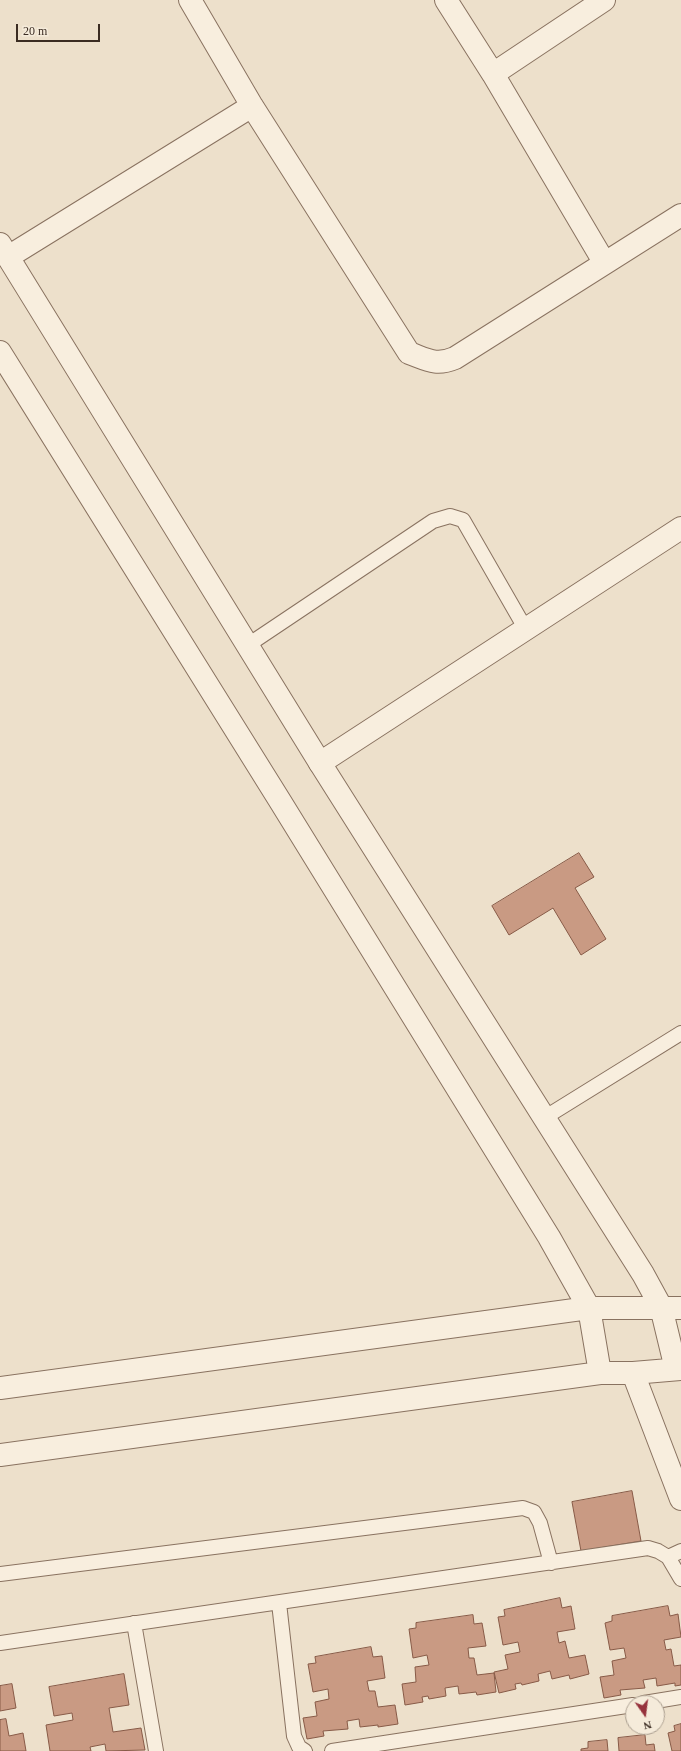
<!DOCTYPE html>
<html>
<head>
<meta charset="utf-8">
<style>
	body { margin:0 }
	#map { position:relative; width:681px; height:1751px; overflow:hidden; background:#ede0cb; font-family:Georgia,serif }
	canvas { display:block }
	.north { position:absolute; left:625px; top:1695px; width:40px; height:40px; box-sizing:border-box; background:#f5ebda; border:1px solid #ab9f90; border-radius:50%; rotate:166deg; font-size:11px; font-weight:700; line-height:16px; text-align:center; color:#3b2c22 }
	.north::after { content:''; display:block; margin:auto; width:14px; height:18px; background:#96323c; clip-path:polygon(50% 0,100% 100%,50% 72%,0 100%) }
	.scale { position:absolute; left:16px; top:24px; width:84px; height:18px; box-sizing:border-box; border:2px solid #3b2c22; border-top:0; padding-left:5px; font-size:12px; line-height:14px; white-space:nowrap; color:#3b2c22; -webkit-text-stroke:3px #f5ebda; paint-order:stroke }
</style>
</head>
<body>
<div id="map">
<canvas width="681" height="1751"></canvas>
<div class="north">N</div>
<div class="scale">20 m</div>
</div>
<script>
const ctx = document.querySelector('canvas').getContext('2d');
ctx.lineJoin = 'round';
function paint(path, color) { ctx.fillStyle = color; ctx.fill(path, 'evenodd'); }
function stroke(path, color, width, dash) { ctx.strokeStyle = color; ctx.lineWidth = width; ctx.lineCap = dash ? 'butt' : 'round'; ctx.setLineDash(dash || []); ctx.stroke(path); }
const building = new Path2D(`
	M 579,853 L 594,877 L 575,888 L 606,939 L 581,955 L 553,908 L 509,935 L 492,906 Z
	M 632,1491 L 641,1541 L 581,1551 L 572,1502 Z
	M 560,1598 L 562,1608 L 571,1606 L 575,1629 L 557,1632 L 559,1643 L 565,1641 L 569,1658 L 585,1655 L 589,1674 L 570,1679 L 569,1675 L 552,1679 L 550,1671 L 538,1674 L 539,1681 L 522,1685 L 521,1683 L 515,1684 L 516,1689 L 499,1693 L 494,1672 L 508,1669 L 505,1655 L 520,1652 L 518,1642 L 503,1645 L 498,1617 L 505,1616 L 504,1610 Z
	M 668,1606 L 670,1616 L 678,1614 L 681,1637 L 664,1640 L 666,1650 L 671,1649 L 674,1666 L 681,1665 L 681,1685 L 675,1686 L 675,1683 L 657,1686 L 656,1678 L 643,1680 L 645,1688 L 620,1690 L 621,1695 L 604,1698 L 600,1677 L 614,1675 L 612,1661 L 626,1658 L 624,1648 L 610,1650 L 605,1623 L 612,1621 L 612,1616 Z
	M 473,1615 L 474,1624 L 482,1623 L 486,1646 L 468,1648 L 469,1658 L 474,1658 L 477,1675 L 494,1673 L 496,1692 L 477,1695 L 476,1692 L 459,1694 L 458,1686 L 445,1688 L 446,1696 L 429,1699 L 428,1696 L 422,1697 L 423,1702 L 405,1705 L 402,1684 L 416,1682 L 415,1667 L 429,1665 L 427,1655 L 413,1658 L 409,1629 L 416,1628 L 416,1623 Z
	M 371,1647 L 373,1657 L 382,1656 L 385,1678 L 367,1681 L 369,1691 L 375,1691 L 378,1707 L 395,1705 L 398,1724 L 378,1727 L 378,1725 L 360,1727 L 359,1719 L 347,1721 L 348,1729 L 323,1731 L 324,1736 L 307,1739 L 303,1718 L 317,1716 L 315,1702 L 329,1699 L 328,1689 L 313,1692 L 308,1664 L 316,1663 L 315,1657 Z
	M 124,1674 L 129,1705 L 109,1708 L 113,1732 L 141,1728 L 145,1750 L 106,1751 L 105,1744 L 90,1747 L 91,1751 L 50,1751 L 46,1725 L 73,1720 L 72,1713 L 54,1716 L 49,1687 Z
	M 12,1684 L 16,1708 L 0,1711 L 0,1686 Z
	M 6,1719 L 9,1736 L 23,1733 L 26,1751 L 0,1751 L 0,1720 Z
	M 681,1724 L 681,1751 L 672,1751 L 668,1733 L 675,1731 L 674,1726 Z
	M 645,1735 L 646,1745 L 654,1744 L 655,1751 L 619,1751 L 618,1738 Z
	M 607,1740 L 608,1751 L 581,1751 L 581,1749 L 588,1748 L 588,1742 Z`);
paint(building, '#c99a83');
stroke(building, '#875a47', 1);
const service = new Path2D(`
	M 248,645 L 433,521 L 450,516 L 463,520 L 525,628
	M 544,1118 L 681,1033
	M 668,1557 L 681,1579
	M 0,1574 L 523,1508 L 534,1512 L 540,1523 L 551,1563
	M 279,1603 L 294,1736 L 299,1747 L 305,1751
	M 134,1623 L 156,1751
	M 0,1643 L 648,1548 L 658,1551 L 668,1557 L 681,1551
	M 644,1703 L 681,1697
	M 332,1751 L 633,1705`);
const minor = new Path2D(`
	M 190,0 L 252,106 L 409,353 C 428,360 436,366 455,358 L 681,215
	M 446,0 L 493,74 L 604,262
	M 493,74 L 604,0
	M 8,257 L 252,106
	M 320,763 L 681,528
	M 633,1373 L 681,1499`);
const tertiary = new Path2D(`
	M 0,244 L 320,763 L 643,1274 L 661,1307 L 676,1369
	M 0,352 L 280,801 L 549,1237 L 589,1308 L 600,1373
	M 0,1388 L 589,1308 L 681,1308
	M 0,1455 L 600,1373 L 633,1373 L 681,1369`);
stroke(service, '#897260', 16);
stroke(minor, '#897260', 24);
stroke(tertiary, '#897260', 24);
stroke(service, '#f8eede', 14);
stroke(minor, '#f8eede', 22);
stroke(tertiary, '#f8eede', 22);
</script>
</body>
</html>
